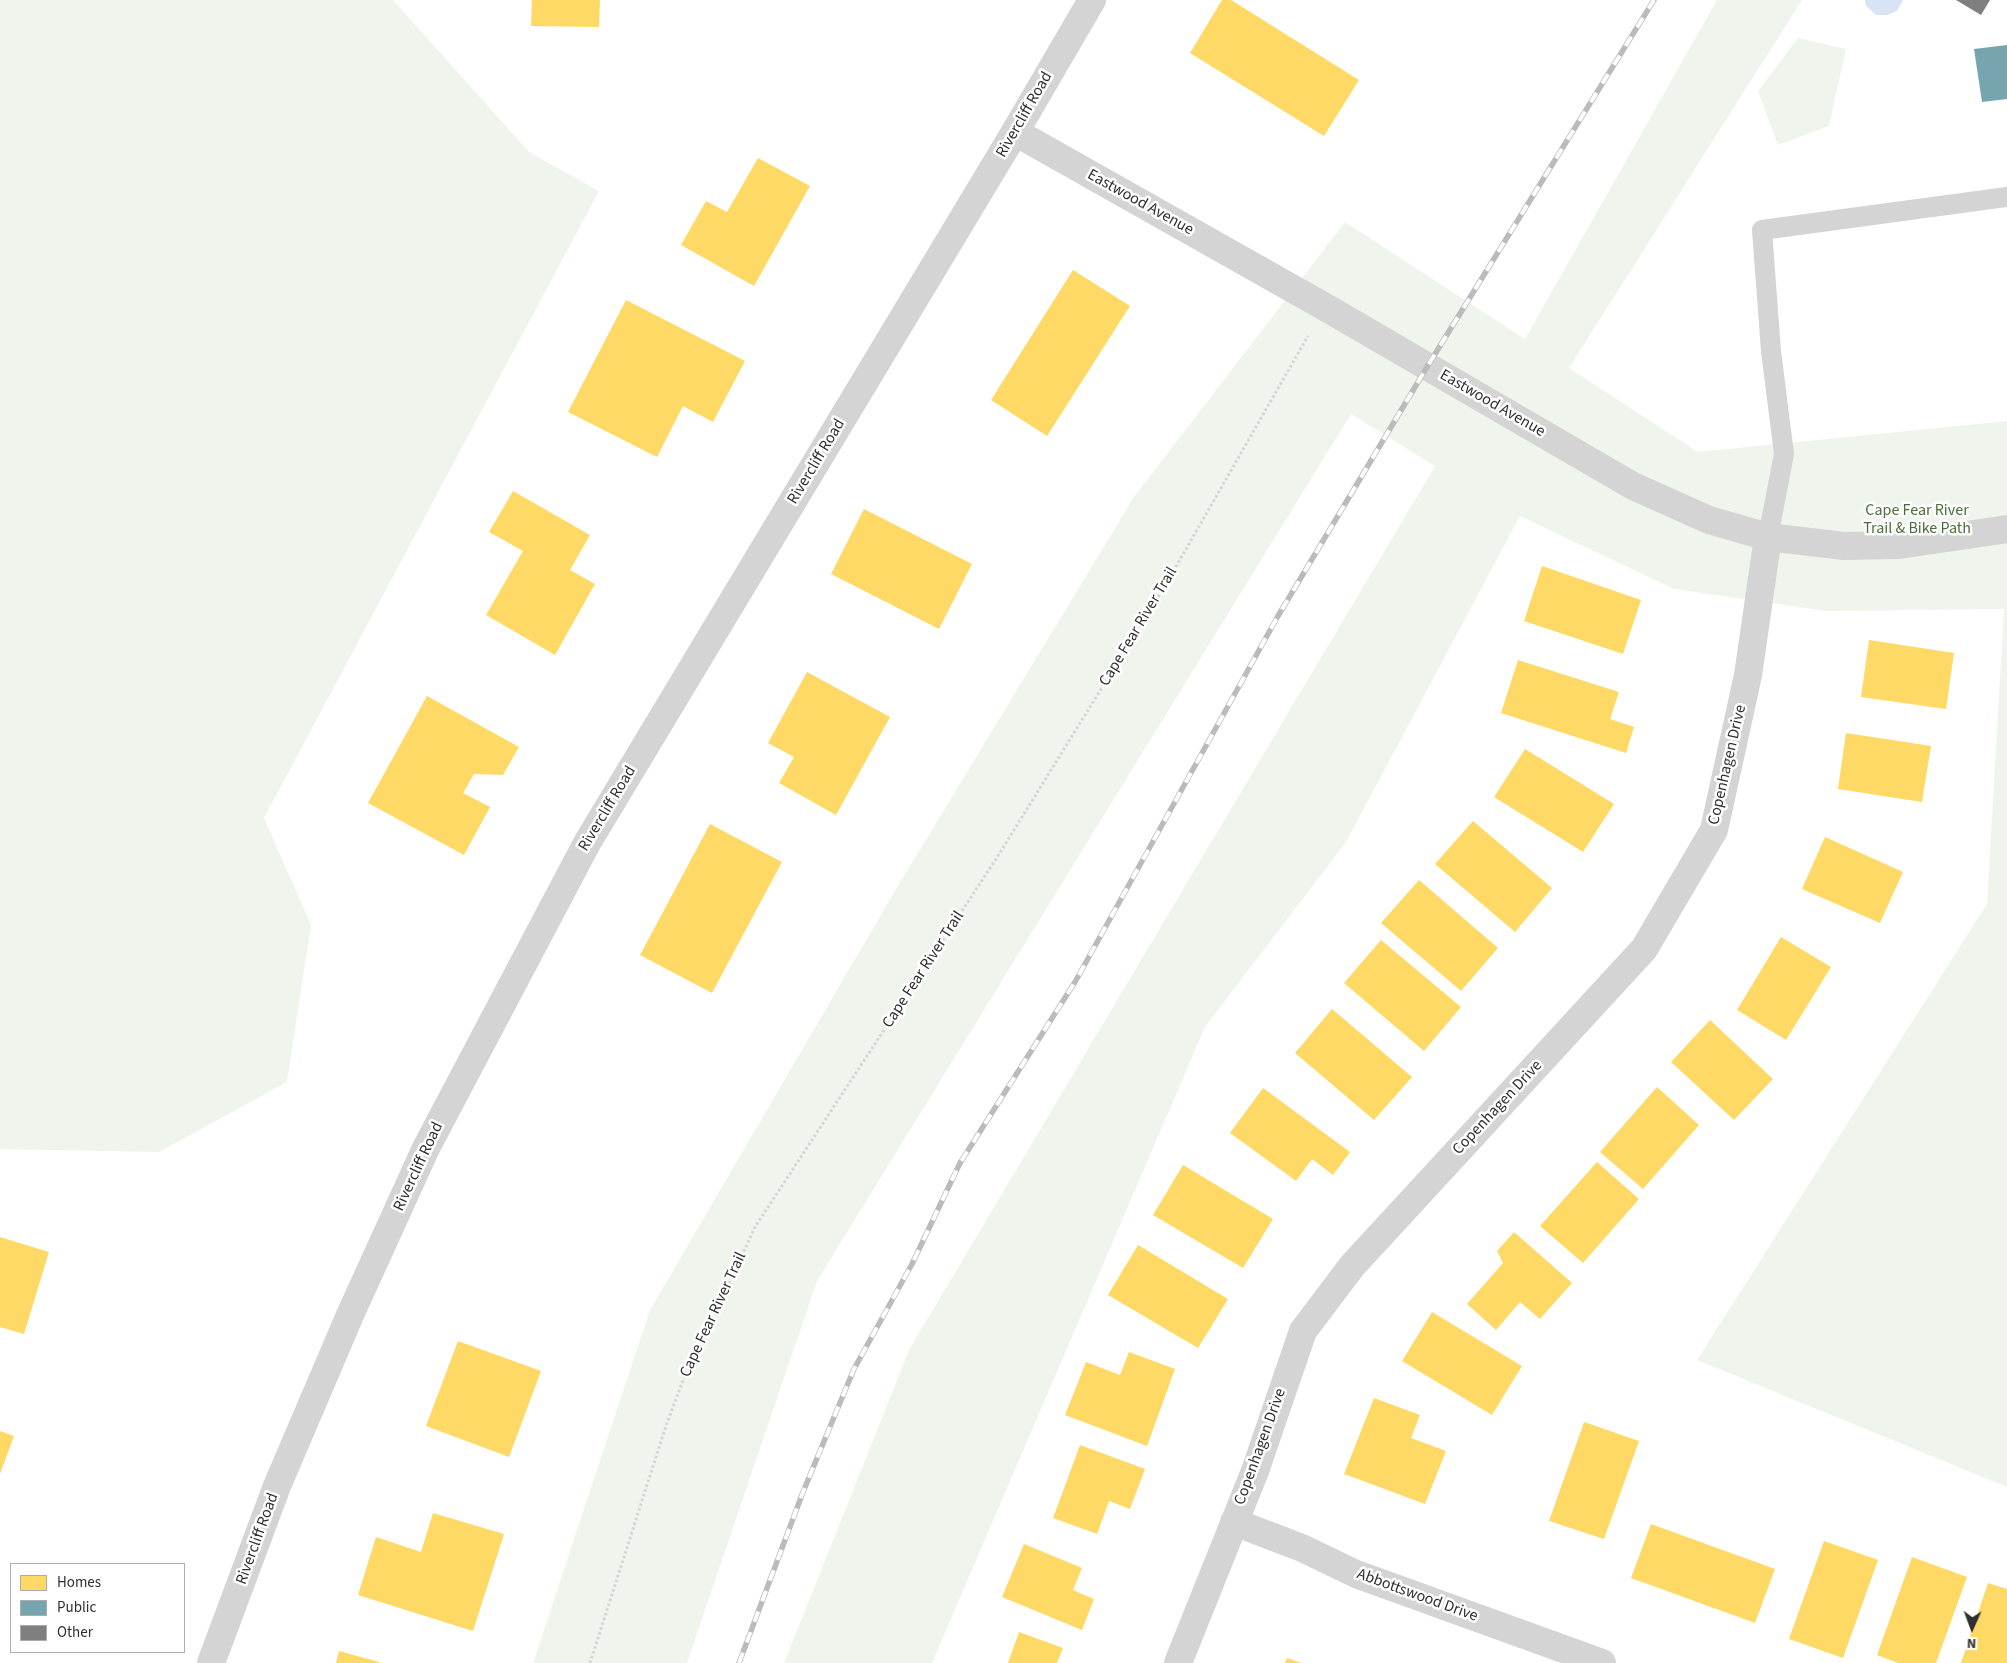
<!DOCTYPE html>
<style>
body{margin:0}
#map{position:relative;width:2007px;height:1663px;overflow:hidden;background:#fff;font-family:"Source Sans 3",sans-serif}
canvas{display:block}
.legend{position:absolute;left:10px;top:1563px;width:175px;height:90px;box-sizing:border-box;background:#fff;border:1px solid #acacac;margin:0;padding:6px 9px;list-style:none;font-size:15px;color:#2f2f2f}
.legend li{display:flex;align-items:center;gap:10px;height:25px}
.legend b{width:25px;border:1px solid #acacac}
.north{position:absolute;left:1947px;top:1603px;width:50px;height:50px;-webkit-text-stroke:4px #fff;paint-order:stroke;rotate:182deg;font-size:14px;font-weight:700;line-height:20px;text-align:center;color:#2f2f2f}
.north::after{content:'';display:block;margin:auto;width:18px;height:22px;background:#2f2f2f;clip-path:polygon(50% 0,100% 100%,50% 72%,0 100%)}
</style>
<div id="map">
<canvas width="2007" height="1663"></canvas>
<ul class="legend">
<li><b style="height:14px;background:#ffd966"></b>Homes</li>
<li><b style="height:14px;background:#76a5af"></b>Public</li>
<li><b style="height:14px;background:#7f7f7f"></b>Other</li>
</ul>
<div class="north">N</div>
</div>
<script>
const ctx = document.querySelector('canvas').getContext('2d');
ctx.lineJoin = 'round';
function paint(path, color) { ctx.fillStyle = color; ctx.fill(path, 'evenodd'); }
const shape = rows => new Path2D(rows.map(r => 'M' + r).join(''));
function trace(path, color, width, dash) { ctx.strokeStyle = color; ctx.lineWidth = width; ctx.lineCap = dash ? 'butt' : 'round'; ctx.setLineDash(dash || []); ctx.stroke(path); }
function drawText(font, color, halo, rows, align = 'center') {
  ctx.font = font + ' "Source Sans 3",sans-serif'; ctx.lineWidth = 5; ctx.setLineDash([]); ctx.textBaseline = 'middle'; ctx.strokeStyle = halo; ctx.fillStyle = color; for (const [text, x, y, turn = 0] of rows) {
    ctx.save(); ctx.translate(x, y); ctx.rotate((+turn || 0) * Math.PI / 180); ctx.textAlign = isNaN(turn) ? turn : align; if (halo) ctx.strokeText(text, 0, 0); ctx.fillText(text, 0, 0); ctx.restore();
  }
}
paint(shape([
 [0,0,393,0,529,152,599,191,264,818,311,925,287,1082,159,1152,0,1149],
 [1717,0,1802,0,1569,368,1698,452,2007,421,2007,1487,1697,1360,1987,904,2004,609,1827,611,1674,589,1520,516,1346,842,1205,1027,932,1663,784,1663,909,1350,1435,466,1351,414,817,1281,687,1663,533,1663,650,1310,896,889,1134,497,1345,222,1525,339],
 [1798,38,1846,49,1829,126,1778,145,1758,91]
]), '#eff5ec');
paint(shape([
 [1865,0,1903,0,1897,11,1887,15,1876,15,1866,6]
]), '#d8e4f3');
paint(shape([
 [532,0,600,0,599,27,531,26],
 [1222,0,1231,0,1359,80,1324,136,1190,53],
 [758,158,810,186,754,286,681,245,706,201,727,212],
 [1073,270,1130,306,1047,436,991,400],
 [626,300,745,361,713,422,683,406,657,457,568,412],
 [513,491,590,535,570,570,595,584,555,655,486,615,523,551,489,532],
 [864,509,972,564,939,629,831,574],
 [1542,566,1641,600,1623,654,1524,621],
 [1869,640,1954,653,1946,709,1861,697],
 [1518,660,1619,692,1610,719,1634,727,1626,753,1501,713],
 [807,672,890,717,836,815,779,783,794,757,768,743],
 [427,696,519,747,503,775,474,774,463,793,490,807,464,855,368,803],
 [1846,733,1931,746,1922,802,1838,789],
 [1525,749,1614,804,1583,852,1494,797],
 [1473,821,1552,888,1515,932,1435,864],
 [710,824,782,862,712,993,640,955],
 [1825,837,1903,872,1880,923,1802,889],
 [1419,880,1498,948,1461,991,1381,923],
 [1781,937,1831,967,1786,1040,1737,1010],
 [1381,940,1461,1007,1424,1051,1344,983],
 [1332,1009,1412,1077,1374,1120,1295,1053],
 [1710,1020,1773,1079,1734,1120,1671,1062],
 [1657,1087,1699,1125,1643,1189,1600,1152],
 [1263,1088,1350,1152,1333,1175,1312,1159,1296,1181,1230,1133],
 [1597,1162,1639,1199,1583,1263,1540,1226],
 [1183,1165,1273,1219,1243,1268,1153,1215],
 [1514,1232,1572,1283,1540,1319,1520,1302,1496,1330,1467,1304,1503,1263,1497,1251],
 [0,1237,49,1252,24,1334,0,1327],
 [1138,1245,1228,1299,1198,1348,1108,1295],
 [1432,1312,1522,1366,1492,1415,1402,1361],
 [458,1341,541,1371,509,1457,426,1426],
 [1129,1352,1175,1369,1147,1446,1065,1415,1086,1362,1120,1375],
 [1374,1398,1420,1415,1411,1438,1446,1451,1425,1504,1344,1474],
 [1584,1422,1639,1441,1604,1539,1549,1521],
 [0,1431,14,1436,0,1474],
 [1080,1445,1145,1469,1130,1509,1109,1501,1097,1534,1053,1518],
 [433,1513,504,1534,473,1631,358,1595,376,1537,421,1552],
 [1651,1524,1775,1569,1755,1623,1631,1578],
 [1824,1541,1878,1560,1843,1658,1789,1639],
 [1024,1544,1082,1568,1073,1590,1094,1599,1082,1630,1002,1597],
 [1912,1557,1967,1577,1936,1663,1898,1663,1877,1655],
 [1988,1583,2007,1589,2007,1663,1961,1663],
 [1019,1632,1063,1648,1057,1663,1008,1663],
 [339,1651,379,1662,379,1663,336,1663],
 [1287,1658,1301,1663,1285,1663]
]), '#ffd966');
paint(shape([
 [2007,45,2007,99,1982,102,1974,49]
]), '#76a5af');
paint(shape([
 [1956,0,1990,0,1981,15]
]), '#7f7f7f');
trace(shape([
 [590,1663,666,1426,688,1367,719,1305,755,1227,996,859,1166,584,1308,336]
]), '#d4d4d4', 3, [2.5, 2.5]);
trace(shape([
 [1768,537,1784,454,1771,351,1762,230,2007,197]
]), '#d4d4d4', 20);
trace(shape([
 [1234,1522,1302,1548,1356,1574,1602,1663],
 [211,1663,277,1486,350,1315,426,1148,587,843,1015,132,1092,0],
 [1178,1663,1255,1471,1303,1331,1352,1266,1644,949,1714,830,1748,675,1768,537]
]), '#d4d4d4', 28);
trace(shape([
 [1015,132,1325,307,1633,486,1709,520,1768,537,1844,546,1899,545,2007,529]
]), '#d4d4d4', 28);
const rail = shape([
 [739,1663,803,1492,854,1369,912,1264,960,1163,1075,982,1278,616,1427,367,1654,0]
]);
trace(rail, '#bbb', 5.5);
trace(rail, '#fff', 4, [11]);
drawText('16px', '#2f2f2f', '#fff', [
 ["Rivercliff Road",1025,115,-60],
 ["Eastwood Avenue",1140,203,29],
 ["Eastwood Avenue",1492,404,30],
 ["Rivercliff Road",817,462,-59],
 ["Cape Fear River Trail",1139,627,-59],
 ["Copenhagen Drive",1728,765,-77],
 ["Rivercliff Road",608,809,-59],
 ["Cape Fear River Trail",924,970,-57],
 ["Copenhagen Drive",1498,1108,-47],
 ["Rivercliff Road",419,1167,-65],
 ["Cape Fear River Trail",714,1315,-65],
 ["Copenhagen Drive",1261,1447,-70],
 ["Rivercliff Road",258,1539,-70],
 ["Abbottswood Drive",1417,1596,20]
]);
drawText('16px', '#4a6d39', '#fff', [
 ["Cape Fear River",1917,511],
 ["Trail & Bike Path",1917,529]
]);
</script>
